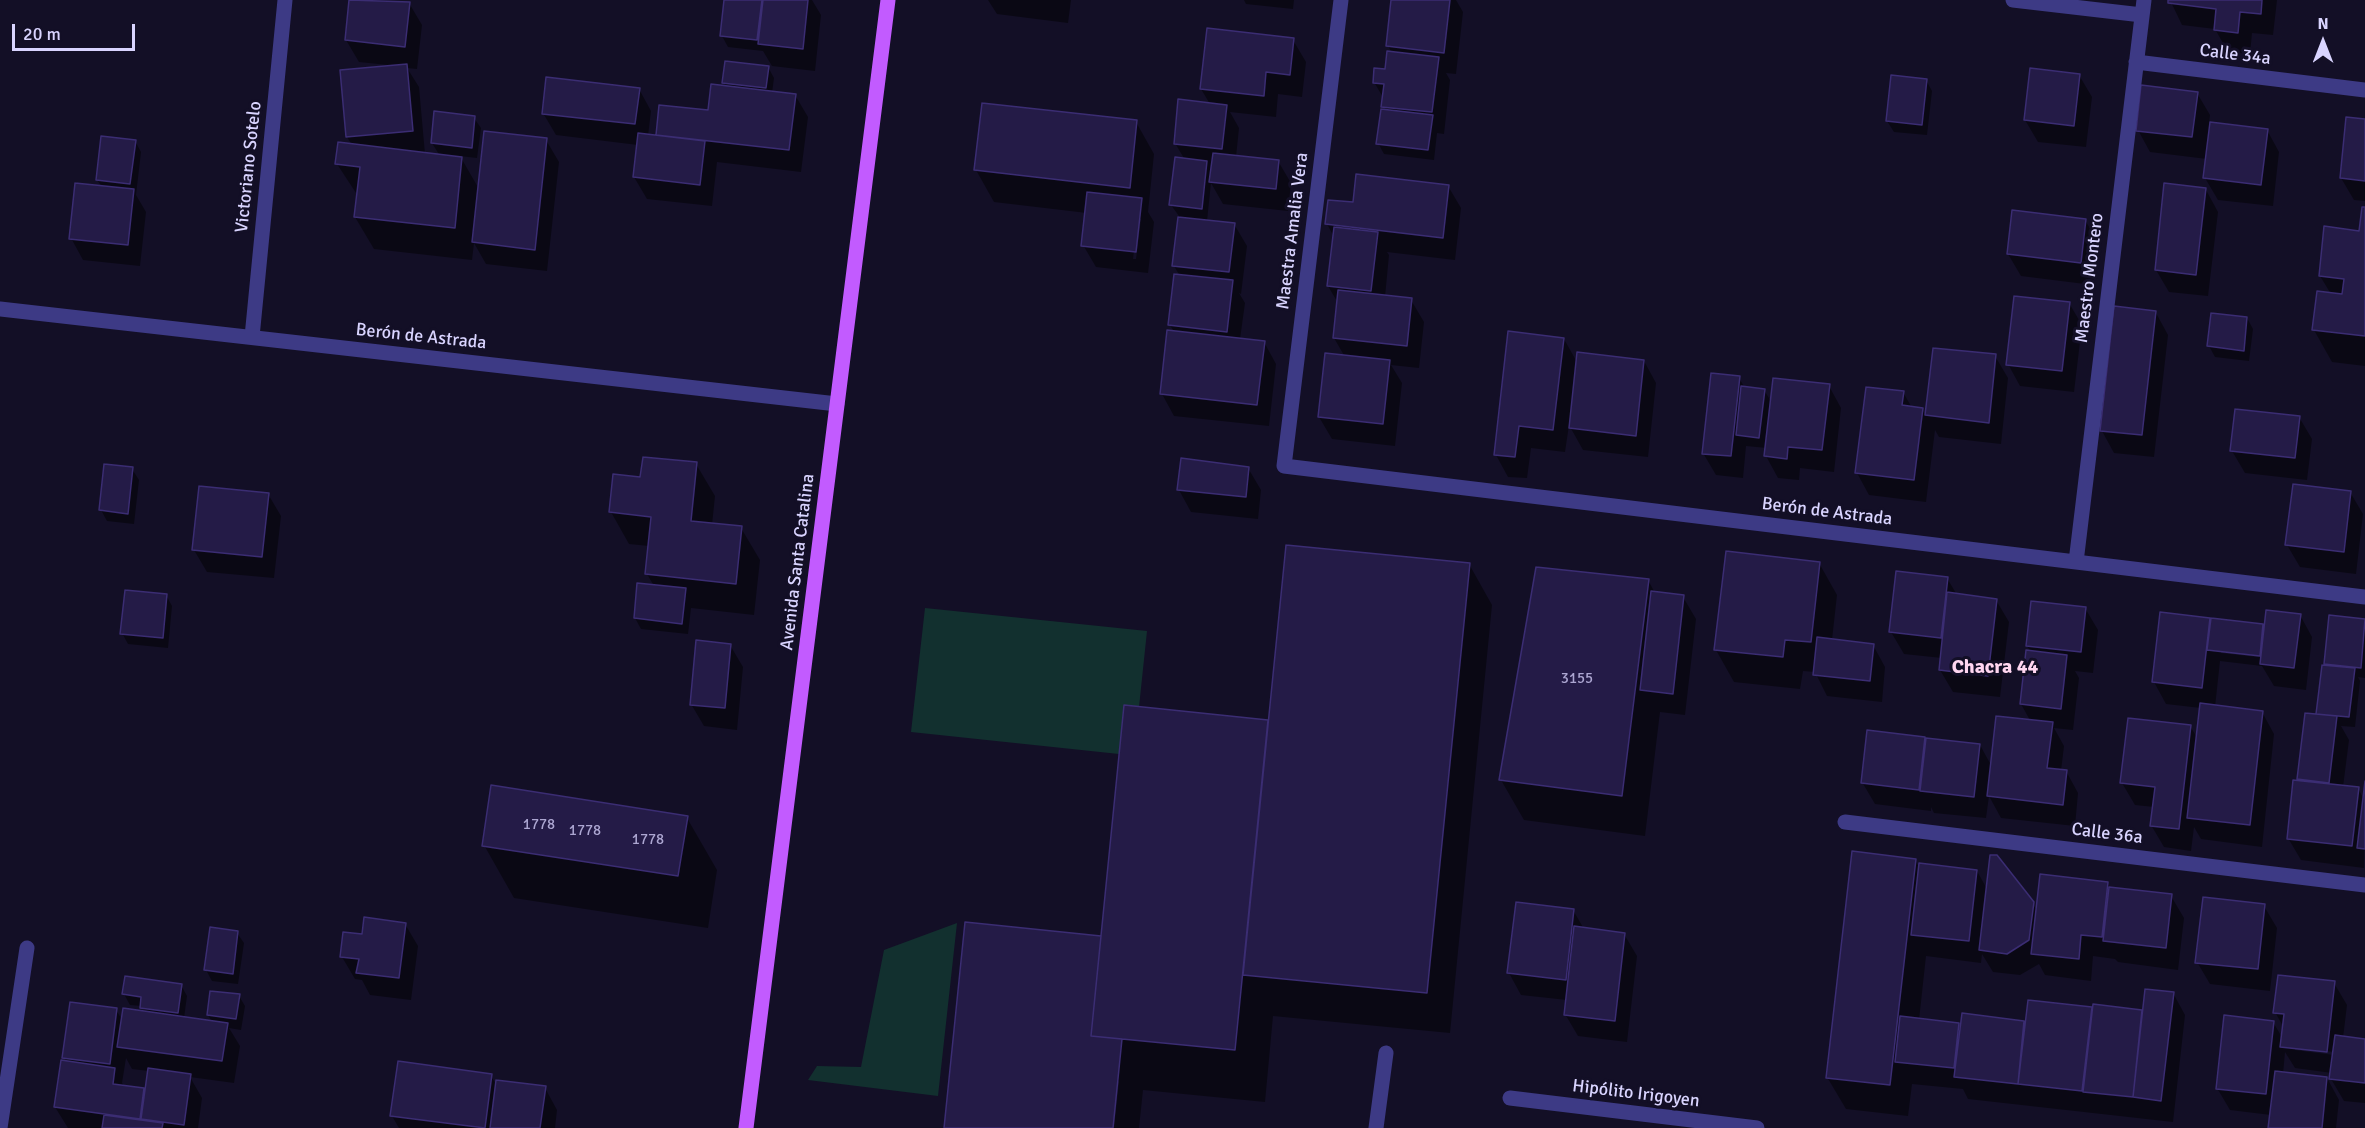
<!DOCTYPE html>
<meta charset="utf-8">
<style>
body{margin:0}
#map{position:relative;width:2365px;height:1128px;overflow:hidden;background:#130f26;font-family:Signika,sans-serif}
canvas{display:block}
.north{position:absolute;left:2293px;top:12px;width:60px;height:60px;-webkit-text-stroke:4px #130f26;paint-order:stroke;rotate:0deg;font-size:16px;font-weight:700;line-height:24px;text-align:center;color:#d9d4ff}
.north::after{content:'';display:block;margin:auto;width:21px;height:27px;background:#d9d4ff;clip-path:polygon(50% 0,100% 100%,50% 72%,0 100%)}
.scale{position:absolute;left:12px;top:24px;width:123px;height:27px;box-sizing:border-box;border:3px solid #d9d4ff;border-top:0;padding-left:8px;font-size:18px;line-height:21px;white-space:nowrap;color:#d9d4ff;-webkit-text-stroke:4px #130f26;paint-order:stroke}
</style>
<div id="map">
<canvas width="2365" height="1128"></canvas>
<div class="north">N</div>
<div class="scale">20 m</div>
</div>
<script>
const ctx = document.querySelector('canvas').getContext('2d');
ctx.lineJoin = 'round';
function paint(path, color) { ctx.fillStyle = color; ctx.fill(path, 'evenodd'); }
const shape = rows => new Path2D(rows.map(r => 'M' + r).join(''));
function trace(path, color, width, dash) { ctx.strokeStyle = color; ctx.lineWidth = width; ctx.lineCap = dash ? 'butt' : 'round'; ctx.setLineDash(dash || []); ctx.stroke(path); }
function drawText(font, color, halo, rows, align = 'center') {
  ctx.font = font + ' Signika,sans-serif'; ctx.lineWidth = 6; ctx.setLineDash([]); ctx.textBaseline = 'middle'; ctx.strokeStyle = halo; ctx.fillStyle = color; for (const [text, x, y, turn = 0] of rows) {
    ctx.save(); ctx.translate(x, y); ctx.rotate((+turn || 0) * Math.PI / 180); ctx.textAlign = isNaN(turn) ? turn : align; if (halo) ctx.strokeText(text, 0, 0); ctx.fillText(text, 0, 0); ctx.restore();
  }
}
paint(shape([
 [925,608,1147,631,1139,707,1119,754,911,732],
 [957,923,938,1096,808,1080,817,1066,861,1067,884,950]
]), '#12302f');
paint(shape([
 [351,0,409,3,422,25,417,69,407,68,419,87,425,154,440,156,432,143,474,118,481,128,477,158,460,156,479,189,546,140,559,162,547,271,486,264,474,243,472,260,374,249,355,217,358,196,337,164,352,145,347,137,341,71,388,65,359,62,346,40],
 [726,0,812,0,821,15,815,71,772,66,763,51,728,47,722,36],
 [988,0,1071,0,1068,23,997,14],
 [1244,0,1294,0,1293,9,1246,4],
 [1391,0,1456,0,1463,12,1456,74,1446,73,1450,80,1444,134,1437,133,1434,160,1384,154,1378,143,1385,111,1384,99,1374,82,1387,71,1392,53,1388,46],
 [2170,0,2277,0,2273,35,2252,33,2250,54,2228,52,2215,29,2182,25],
 [1293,40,1306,62,1302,97,1278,94,1276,117,1230,112,1239,128,1236,157,1278,161,1291,183,1288,211,1223,204,1211,183,1207,221,1234,224,1247,246,1241,294,1239,293,1245,303,1240,339,1264,342,1276,364,1269,426,1174,416,1162,394,1174,332,1170,325,1180,276,1174,266,1179,216,1171,205,1185,160,1175,143,1210,104,1201,89],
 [768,67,774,78,772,93,795,95,808,117,801,172,717,162,712,206,647,199,634,177,638,145,556,135,543,113,639,89,651,111,648,136,657,137,660,106,709,112,726,87,724,83],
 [2079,75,2092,97,2086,147,2038,142,2025,120],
 [1926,80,1932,91,1927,135,1894,132,1887,121],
 [2197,93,2210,115,2209,123,2267,130,2279,152,2273,206,2218,200,2205,178,2207,159,2150,152,2138,130],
 [2365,121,2365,201,2354,200,2341,178],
 [1136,122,1154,154,1148,212,1154,222,1148,273,1096,267,1083,245,1087,213,994,202,976,170],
 [1138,219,1141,219,1136,259,1133,259],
 [135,141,141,152,136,195,146,212,140,266,83,260,71,238,102,187,97,180],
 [1448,186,1461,208,1455,260,1387,252,1389,255,1385,297,1411,300,1424,322,1419,368,1391,365,1402,383,1395,446,1332,439,1319,417,1345,357,1334,338,1338,303,1328,286,1334,237,1327,224,1354,204],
 [2206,190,2218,212,2208,296,2169,292,2156,270],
 [2365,209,2365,366,2332,362,2314,330,2331,294,2320,276,2361,232],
 [2014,212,2085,220,2098,242,2093,285,2021,276,2008,254],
 [2069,303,2082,325,2074,392,2020,386,2008,364],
 [2156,313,2168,335,2154,457,2114,453,2102,431],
 [2247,318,2253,329,2249,361,2215,357,2209,346],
 [1564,339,1578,364,1644,361,1656,383,1648,457,1583,450,1569,425,1565,452,1531,448,1527,478,1508,477,1496,455],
 [1934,349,1995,356,2008,378,2001,444,1939,437,1935,430,1926,502,1869,495,1857,473,1903,392,1912,408,1922,409,1926,416],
 [1739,378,1745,388,1764,390,1772,403,1829,386,1841,408,1834,472,1800,468,1799,480,1778,478,1766,456,1767,448,1746,446,1743,478,1716,475,1703,453],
 [2299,417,2312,439,2307,480,2245,473,2232,451],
 [696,464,715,496,712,525,741,528,760,560,754,615,691,608,688,634,641,629,635,618,639,585,654,586,647,574,649,546,629,544,611,512,642,478],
 [1248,468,1261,490,1258,519,1191,512,1179,490],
 [132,469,139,480,134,524,107,521,101,510],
 [2350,492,2363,514,2356,574,2300,567,2287,545],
 [268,494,281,516,274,578,207,572,194,550],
 [1819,563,1837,595,1832,640,1873,645,1885,667,1882,702,1827,696,1815,672,1803,671,1800,689,1734,682,1716,650],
 [1469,564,1492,605,1450,1033,1273,1016,1265,1102,1143,1090,1139,1128,1114,1128,1119,1082,1116,1078,1111,1128,946,1128,1102,938,1267,721,1269,724],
 [1947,578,1957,595,1996,600,2009,622,2000,697,1953,692,1940,670,1942,658,1904,654,1891,632],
 [1648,580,1655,593,1683,597,1696,619,1685,715,1660,712,1645,836,1524,820,1501,780],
 [166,595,172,606,168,648,128,644,122,633],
 [2085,608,2098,630,2093,673,2075,671,2079,678,2073,730,2054,728,2064,746,2061,771,2066,771,2078,793,2075,826,2001,818,1989,796,1986,818,1934,813,1931,807,1931,811,1875,804,1862,782,1924,738,1927,743,1980,745,1992,767,2031,722,2021,704,2031,652,2027,646],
 [2300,615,2312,637,2306,690,2274,686,2262,666,2220,661,2215,707,2262,712,2274,734,2262,847,2201,839,2194,827,2191,851,2164,847,2151,825,2154,807,2135,805,2122,783,2190,726,2198,739,2201,708,2166,704,2154,682,2209,619,2212,623,2262,625,2265,630],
 [2221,650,2267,656,2267,658,2221,653],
 [2331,617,2365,621,2365,678,2358,677,2360,681,2355,727,2341,726,2349,740,2343,787,2358,788,2364,800,2365,794,2364,868,2301,860,2288,838,2301,782,2298,778,2320,716,2328,667,2326,663],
 [730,645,743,667,737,730,704,726,691,704],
 [687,818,717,870,708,928,514,898,484,845],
 [1915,860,1920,869,1977,871,1987,889,2032,903,2038,912,2107,883,2110,888,2171,896,2184,918,2178,970,2118,962,2115,959,2093,956,2091,981,2045,975,2039,964,2020,975,1993,972,1982,954,1981,963,1926,956,1919,1020,1958,1024,1961,1029,2024,1022,2026,1026,2029,1002,2144,1012,2173,993,2185,1015,2173,1122,1968,1099,1963,1089,1912,1084,1908,1116,1846,1109,1827,1077],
 [2264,906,2277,928,2270,991,2210,984,2197,962],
 [1573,910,1584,929,1624,934,1637,956,1627,1042,1578,1036,1565,1014,1567,1000,1521,995,1509,973],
 [405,924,418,946,411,1000,370,995,362,980,355,979,342,957,363,936],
 [237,933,244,943,238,984,212,981,206,970],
 [2334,983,2347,1005,2343,1038,2365,1040,2365,1103,2344,1101,2331,1079,2332,1073,2295,1068,2285,1052,2283,1074,2327,1078,2339,1100,2336,1128,2270,1128,2271,1115,2230,1110,2217,1088,2273,1022,2283,1039,2284,1028,2275,1012],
 [2295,1047,2334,1052,2334,1055,2295,1050],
 [181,985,187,996,184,1018,212,1022,208,1015,239,996,245,1006,241,1030,229,1028,240,1046,234,1083,190,1077,202,1098,198,1128,68,1128,55,1107,67,1063,64,1057,116,1010,123,1021,145,1013,142,1006,130,1005,124,994],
 [126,1058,132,1069,149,1071,147,1090,125,1087,122,1083],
 [140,1107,144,1108,142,1127,139,1127],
 [491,1076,497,1086,545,1088,557,1110,555,1128,399,1128,392,1116]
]), '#0007');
const building = shape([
 [349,0,410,2,405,47,345,40,349,0],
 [724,0,762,0,757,40,720,36,724,0],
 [763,0,808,0,803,49,758,44,763,0],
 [1391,0,1450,0,1444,53,1386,46,1391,0],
 [2168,0,2262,0,2261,14,2240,12,2238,33,2214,30,2216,9,2168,3,2168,0],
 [1207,28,1294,38,1290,75,1266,72,1264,96,1200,89,1207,28],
 [1387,51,1439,57,1432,112,1381,107,1384,84,1373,83,1374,68,1385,69,1387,51],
 [725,61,769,66,766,88,722,83,725,61],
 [407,64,413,131,346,137,340,70,407,64],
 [2030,68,2080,74,2074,126,2024,120,2030,68],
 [1891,75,1927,79,1922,125,1886,121,1891,75],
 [546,77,640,88,635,124,542,114,546,77],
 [711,84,796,94,789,150,656,135,659,105,708,110,711,84],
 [2141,85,2198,92,2192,137,2136,131,2141,85],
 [1178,99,1227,105,1222,149,1174,144,1178,99],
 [982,103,1137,120,1130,188,974,170,982,103],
 [1381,109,1433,115,1428,150,1376,144,1381,109],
 [434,111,475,116,472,148,431,143,434,111],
 [2346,117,2365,119,2365,181,2340,178,2346,117],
 [2210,122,2268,129,2261,185,2203,178,2210,122],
 [484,131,547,138,535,250,472,242,484,131],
 [638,133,705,141,700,185,633,177,638,133],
 [101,136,136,140,130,184,96,180,101,136],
 [338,142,462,157,455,228,354,217,360,167,335,164,338,142],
 [1213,153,1279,160,1276,189,1209,182,1213,153],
 [1175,157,1207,161,1202,209,1169,205,1175,157],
 [1356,174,1449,185,1443,238,1325,224,1328,200,1353,202,1356,174],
 [75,183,134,189,128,245,69,239,75,183],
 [2164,183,2206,188,2196,275,2155,270,2164,183],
 [1087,192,1142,198,1136,252,1081,246,1087,192],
 [2362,207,2365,207,2365,336,2312,330,2317,291,2342,294,2344,279,2319,276,2324,226,2359,231,2362,207],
 [2012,210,2086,219,2081,263,2007,254,2012,210],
 [1178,217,1235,223,1229,272,1172,266,1178,217],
 [1334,227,1378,232,1371,291,1327,286,1334,227],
 [1174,274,1233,280,1227,332,1168,325,1174,274],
 [1338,290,1412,298,1407,346,1333,338,1338,290],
 [2014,296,2070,302,2062,371,2006,365,2014,296],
 [2114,306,2156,311,2142,435,2100,431,2114,306],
 [2211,313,2247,317,2244,351,2207,346,2211,313],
 [1167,330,1265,341,1257,405,1160,394,1167,330],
 [1508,331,1564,338,1553,430,1519,426,1515,457,1494,455,1508,331],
 [1933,348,1996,354,1989,423,1925,415,1933,348],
 [1577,352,1644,360,1636,436,1569,428,1577,352],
 [1325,353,1390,360,1383,424,1318,417,1325,353],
 [1711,373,1740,376,1731,456,1702,454,1711,373],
 [1773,378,1830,384,1822,450,1788,447,1787,459,1764,456,1773,378],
 [1741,386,1765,389,1759,438,1736,435,1741,386],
 [1866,387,1904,391,1902,405,1923,408,1914,480,1855,473,1866,387],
 [2235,409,2300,416,2295,458,2230,451,2235,409],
 [643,457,697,462,691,521,742,526,736,584,645,574,651,517,609,512,613,474,640,477,643,457],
 [1181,458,1249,467,1246,497,1177,490,1181,458],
 [104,464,133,467,128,514,99,510,104,464],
 [2293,484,2351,491,2344,552,2285,545,2293,484],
 [199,486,269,493,262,557,192,550,199,486],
 [1286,545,1470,563,1427,993,1243,975,1286,545],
 [1726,551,1820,562,1811,642,1785,640,1783,657,1714,650,1726,551],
 [1536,567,1649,579,1622,796,1499,780,1536,567],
 [1896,571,1948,577,1941,638,1889,632,1896,571],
 [637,583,686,588,682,624,634,618,637,583],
 [125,590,167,594,163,638,120,634,125,590],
 [1651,591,1684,595,1673,694,1640,690,1651,591],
 [1947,592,1997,599,1988,676,1939,670,1947,592],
 [2031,601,2086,607,2081,652,2026,646,2031,601],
 [2266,610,2301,614,2294,668,2260,664,2266,610],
 [2160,612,2210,618,2202,688,2152,682,2160,612],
 [2329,615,2365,619,2361,668,2324,664,2329,615],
 [2211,618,2263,624,2260,656,2207,650,2211,618],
 [1817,637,1874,644,1870,681,1813,675,1817,637],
 [696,640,731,644,725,708,690,705,696,640],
 [2026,650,2067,655,2061,709,2020,704,2026,650],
 [2322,665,2355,668,2349,717,2316,714,2322,665],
 [2200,703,2263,711,2250,825,2187,818,2200,703],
 [1124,705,1268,720,1235,1050,1091,1036,1124,705],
 [2305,713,2337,716,2329,783,2297,779,2305,713],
 [1996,716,2053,722,2047,768,2067,770,2063,805,1987,796,1996,716],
 [2128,718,2191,725,2179,829,2150,826,2155,787,2120,783,2128,718],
 [1867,730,1925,737,1919,790,1861,783,1867,730],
 [1926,738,1980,744,1974,797,1920,791,1926,738],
 [2293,780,2359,787,2352,846,2287,839,2293,780],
 [2365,781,2365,849,2357,848,2365,781],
 [491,785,688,816,678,876,482,846,491,785],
 [1852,851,1916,859,1890,1085,1826,1078,1852,851],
 [1990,855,1997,855,2034,902,2029,940,2007,954,1979,950,1990,855],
 [1919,863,1977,870,1969,941,1911,935,1919,863],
 [2040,874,2108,882,2102,937,2081,935,2079,959,2031,954,2040,874],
 [2109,887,2172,894,2166,948,2103,941,2109,887],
 [2203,897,2265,904,2258,969,2195,963,2203,897],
 [1516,902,1574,909,1566,980,1507,973,1516,902],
 [364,917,406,923,399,978,356,973,359,959,340,957,343,932,362,934,364,917],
 [965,922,1101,936,1091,1036,1122,1039,1113,1128,944,1128,965,922],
 [1574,926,1625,933,1615,1021,1564,1015,1574,926],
 [210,927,238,931,233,974,204,970,210,927],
 [2278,975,2335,981,2327,1052,2280,1047,2284,1014,2273,1013,2278,975],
 [125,976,182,984,178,1013,140,1008,141,997,122,994,125,976],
 [2145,989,2174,992,2161,1101,2133,1097,2145,989],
 [210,991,240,994,236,1019,207,1015,210,991],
 [2028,1000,2092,1007,2082,1091,2018,1084,2028,1000],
 [70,1002,117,1008,110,1064,62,1058,70,1002],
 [2093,1004,2142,1010,2133,1097,2083,1092,2093,1004],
 [123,1008,228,1023,222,1061,117,1047,123,1008],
 [1962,1013,2024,1021,2018,1084,1954,1077,1962,1013],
 [2224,1015,2274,1021,2266,1094,2216,1089,2224,1015],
 [1900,1016,1959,1023,1954,1068,1895,1062,1900,1016],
 [2335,1035,2365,1039,2365,1083,2329,1079,2335,1035],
 [61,1060,115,1068,113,1084,144,1088,140,1119,54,1107,61,1060],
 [398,1061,492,1074,485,1128,390,1116,398,1061],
 [148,1068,191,1074,184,1125,141,1119,148,1068],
 [2275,1071,2327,1077,2322,1128,2268,1128,2275,1071],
 [496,1080,546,1086,540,1128,490,1128,496,1080],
 [104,1115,163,1123,162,1128,102,1128,104,1115]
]);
paint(building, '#241b47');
trace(building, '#3b2d73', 1.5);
trace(shape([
 [1341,0,1284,466,2365,597],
 [2013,0,2142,15],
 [2136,62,2365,90],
 [0,309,837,404],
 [252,337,285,0],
 [2076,562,2144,0],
 [1845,822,2365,885],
 [1510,1098,1757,1128],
 [0,1128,27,948],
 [1376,1128,1386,1053]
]), '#3d3a85', 15);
trace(shape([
 [746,1128,888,0]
]), '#c25bff', 15);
drawText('15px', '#aca6d1', null, [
 ["3155",1577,679],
 ["1778",539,825],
 ["1778",585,831],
 ["1778",648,840]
]);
drawText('18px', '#d9d4ff', '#130f26', [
 ["Calle 34a",2235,55,7],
 ["Victoriano Sotelo",249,167,-84],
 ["Maestra Amalia Vera",1293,231,-83],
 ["Maestro Montero",2090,278,-83],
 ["Berón de Astrada",421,337,6],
 ["Berón de Astrada",1827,512,7],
 ["Avenida Santa Catalina",798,562,-83],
 ["Calle 36a",2107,834,7],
 ["Hipólito Irigoyen",1636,1094,7]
]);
drawText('bold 20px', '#ffd6f0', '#130f26', [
 ["Chacra 44",1995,668]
]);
</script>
